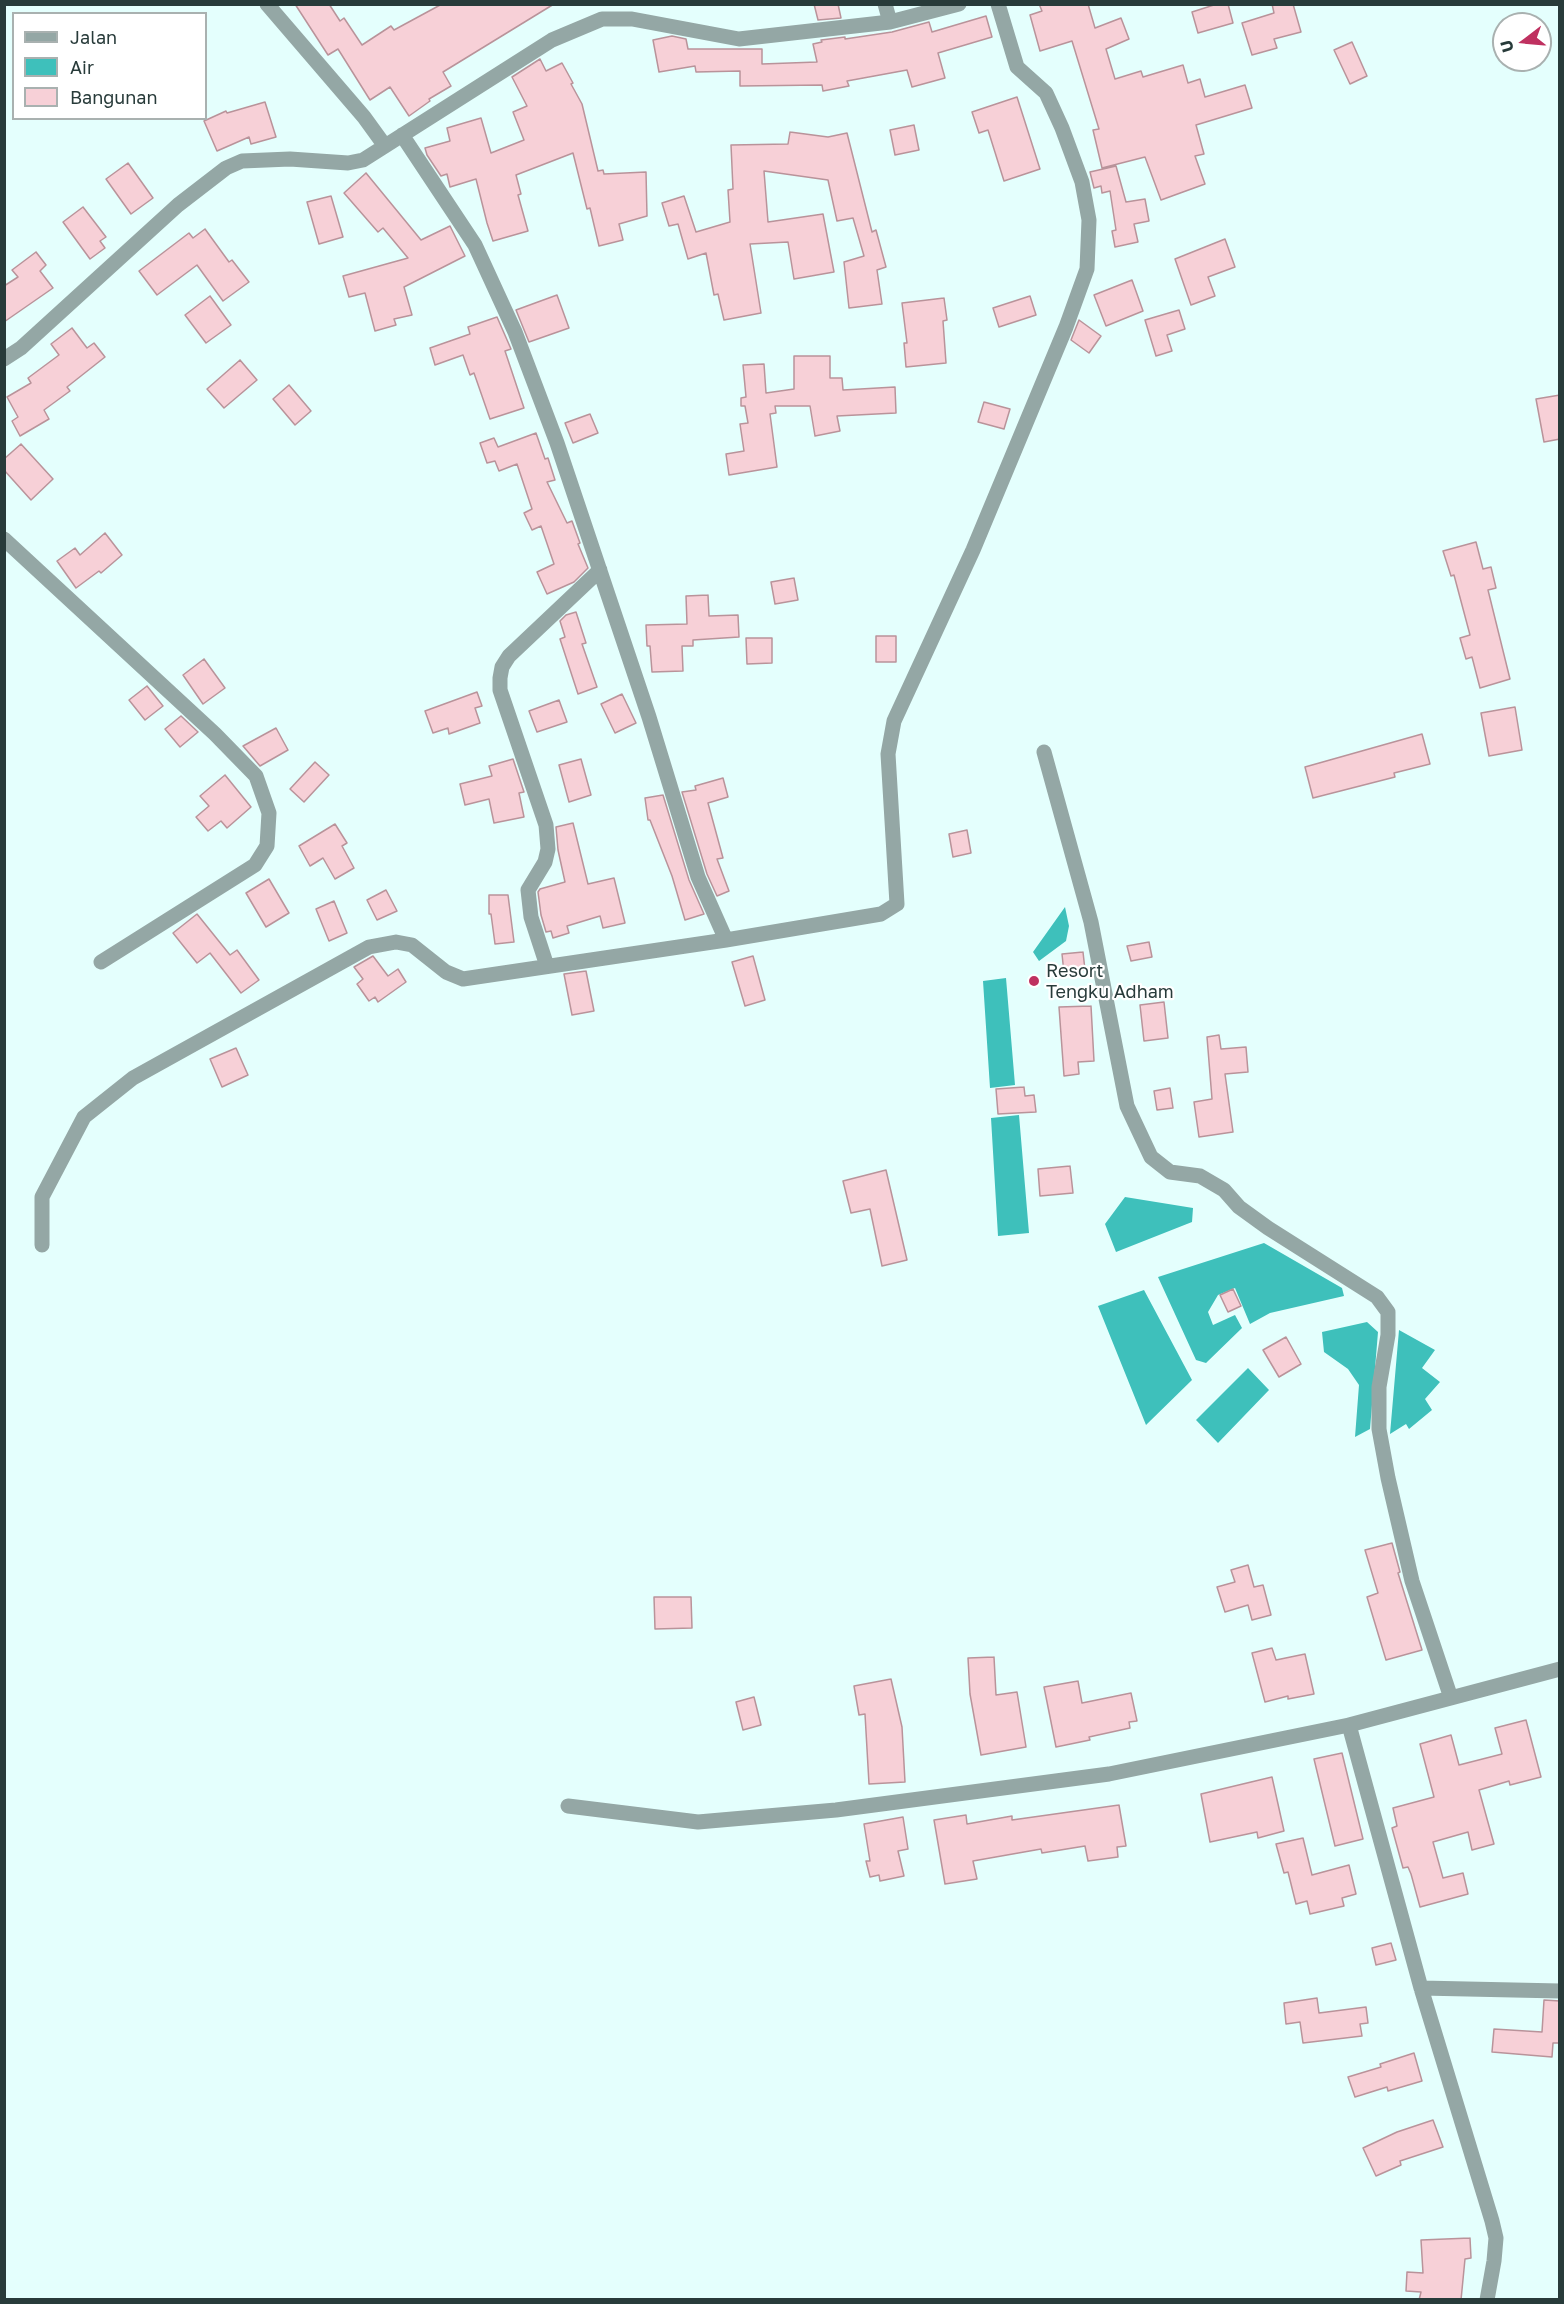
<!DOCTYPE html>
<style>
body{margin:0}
#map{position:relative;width:1564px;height:2304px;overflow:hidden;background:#e4fffd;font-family:"Golos Text",sans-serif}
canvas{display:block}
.frame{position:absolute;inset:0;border:6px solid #283b3a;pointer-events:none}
.legend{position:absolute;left:12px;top:12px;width:195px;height:108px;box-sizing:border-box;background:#fff;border:2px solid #a9b1b0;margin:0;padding:8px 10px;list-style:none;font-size:18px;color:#283b3a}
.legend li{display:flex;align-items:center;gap:12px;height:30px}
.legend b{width:30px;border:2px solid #a9b1b0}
.north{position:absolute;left:1492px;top:12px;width:60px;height:60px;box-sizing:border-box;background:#fff;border:2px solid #a9b1b0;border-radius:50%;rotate:254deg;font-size:16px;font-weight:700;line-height:24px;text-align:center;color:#283b3a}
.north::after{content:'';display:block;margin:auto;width:21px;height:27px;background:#bf3160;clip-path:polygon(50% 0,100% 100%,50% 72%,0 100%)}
</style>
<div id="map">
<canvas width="1564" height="2304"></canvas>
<div class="frame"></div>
<ul class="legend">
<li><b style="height:8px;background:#94a7a5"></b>Jalan</li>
<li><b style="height:16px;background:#3ec0bb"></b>Air</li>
<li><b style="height:16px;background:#f7d0d7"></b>Bangunan</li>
</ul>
<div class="north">U</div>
</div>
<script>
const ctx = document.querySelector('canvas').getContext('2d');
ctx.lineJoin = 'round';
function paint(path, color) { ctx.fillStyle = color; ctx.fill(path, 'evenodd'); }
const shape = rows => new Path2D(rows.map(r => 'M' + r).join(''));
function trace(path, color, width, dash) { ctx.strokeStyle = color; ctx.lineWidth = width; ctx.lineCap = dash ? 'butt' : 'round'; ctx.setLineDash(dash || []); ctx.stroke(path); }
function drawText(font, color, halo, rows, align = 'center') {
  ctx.font = font + ' "Golos Text",sans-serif'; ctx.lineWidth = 4.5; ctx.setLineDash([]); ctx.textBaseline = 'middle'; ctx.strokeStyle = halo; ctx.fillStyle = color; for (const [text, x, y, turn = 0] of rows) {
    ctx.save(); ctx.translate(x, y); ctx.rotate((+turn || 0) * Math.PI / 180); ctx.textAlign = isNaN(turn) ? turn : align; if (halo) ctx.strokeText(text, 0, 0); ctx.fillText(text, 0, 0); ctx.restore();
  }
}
paint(shape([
 [1065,907,1069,926,1066,941,1039,961,1033,952],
 [1006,978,1015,1085,990,1088,983,981],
 [1019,1115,1029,1233,998,1236,991,1118],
 [1125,1197,1193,1208,1192,1222,1116,1252,1105,1224],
 [1264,1243,1342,1288,1344,1296,1270,1313,1250,1324,1235,1288,1218,1295,1208,1312,1213,1325,1235,1315,1242,1328,1206,1363,1196,1360,1158,1277],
 [1144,1290,1192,1380,1146,1425,1098,1306],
 [1367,1322,1378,1332,1370,1429,1355,1437,1359,1385,1348,1369,1324,1352,1322,1332],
 [1399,1330,1435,1350,1422,1368,1440,1382,1425,1399,1432,1410,1409,1429,1406,1424,1390,1434],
 [1248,1368,1269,1390,1218,1443,1196,1420]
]), '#3ec0bb');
const building = shape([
 [295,4,329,4,340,21,344,18,362,45,391,26,394,30,442,4,554,4,443,72,451,86,429,99,430,101,409,116,390,87,370,100,338,49,328,55,295,4],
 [814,4,838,4,841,18,818,20,814,4],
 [1039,4,1088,4,1095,28,1121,18,1129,39,1106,49,1115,79,1141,71,1143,77,1183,65,1188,83,1200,79,1205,97,1245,85,1252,108,1196,125,1204,154,1195,156,1205,184,1161,200,1145,157,1102,168,1093,130,1099,129,1072,41,1040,51,1030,15,1042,11,1039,4],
 [1217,4,1228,4,1233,23,1198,33,1192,12,1217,4],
 [1272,4,1293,4,1301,32,1274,39,1277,48,1252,55,1242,23,1274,13,1272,4],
 [986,16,992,37,938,53,945,78,912,87,907,70,847,81,849,86,823,91,822,85,740,86,740,71,696,72,695,66,659,72,653,40,672,36,686,39,688,49,762,49,762,64,817,62,813,44,822,42,821,40,845,37,845,39,892,32,929,22,932,32,986,16],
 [1352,42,1367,76,1350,84,1334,50,1352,42],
 [540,59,546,71,562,63,573,83,571,84,582,104,598,171,603,170,604,174,646,172,647,216,619,224,623,240,599,246,590,208,587,209,573,153,516,175,521,194,518,195,528,231,493,241,487,223,476,179,450,187,447,174,441,176,427,155,425,148,450,141,447,128,481,118,491,153,524,140,513,112,527,106,512,77,540,59],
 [1017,97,1040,169,1004,181,988,130,979,133,972,112,1017,97],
 [265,102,276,137,251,144,249,137,217,151,204,121,226,111,227,113,265,102],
 [914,125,919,150,895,155,890,130,914,125],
 [790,132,828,137,847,133,872,232,876,230,886,267,877,270,882,304,849,308,844,262,864,256,853,218,837,221,828,180,764,171,768,222,823,214,834,272,794,279,788,242,750,244,761,313,724,320,718,294,714,295,706,253,688,259,678,224,669,226,662,203,684,196,696,232,730,222,728,190,733,189,731,145,788,144,790,132],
 [128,163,153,198,131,214,106,179,128,163],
 [1116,166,1126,202,1145,199,1149,221,1134,224,1138,242,1115,247,1112,231,1116,230,1110,191,1102,193,1101,186,1094,188,1090,172,1116,166],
 [366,173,421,240,450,226,465,256,404,287,412,315,394,319,396,325,375,331,365,293,349,297,343,276,408,258,383,228,378,232,344,193,366,173],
 [331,196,343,237,319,244,307,202,331,196],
 [83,207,106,237,100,241,105,248,90,259,63,222,83,207],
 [205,229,229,262,232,260,249,282,223,301,197,265,157,295,139,271,189,233,193,238,205,229],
 [1225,239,1235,267,1208,277,1215,296,1191,305,1175,259,1225,239],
 [36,252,46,265,40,271,53,288,4,322,4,286,18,277,12,270,36,252],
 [1132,280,1143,311,1106,326,1094,295,1132,280],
 [557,295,569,328,529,342,516,310,557,295],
 [210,296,231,325,206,343,185,315,210,296],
 [1030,296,1036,315,999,327,993,308,1030,296],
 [944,298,947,320,943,321,946,363,906,367,904,343,907,343,902,303,944,298],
 [1179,310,1185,329,1167,335,1172,351,1156,356,1145,320,1179,310],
 [497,317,511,349,505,351,524,408,490,419,474,373,470,375,463,355,435,365,430,348,470,334,468,327,497,317],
 [1079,320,1101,336,1089,353,1071,340,1079,320],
 [72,328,87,348,94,343,105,357,67,387,70,391,44,410,49,419,20,436,12,421,18,417,7,397,31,383,28,378,59,355,51,344,72,328],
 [794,356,830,356,830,378,842,378,843,390,895,387,896,413,837,416,840,431,815,436,810,406,775,406,776,413,770,414,777,467,729,475,726,454,744,451,740,424,748,423,745,406,741,406,741,398,746,397,743,365,764,364,766,393,794,389,794,356],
 [240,360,257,380,224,408,207,389,240,360],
 [289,385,311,411,295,425,273,399,289,385],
 [1560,395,1560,439,1544,442,1536,399,1560,395],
 [984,402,1010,409,1004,429,978,422,984,402],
 [590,414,598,433,573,443,565,423,590,414],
 [536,433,545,459,548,458,555,480,547,482,567,523,572,521,580,543,578,544,588,568,574,582,547,594,537,572,554,564,541,526,532,530,524,513,532,509,517,464,499,471,495,461,487,463,480,443,494,438,498,447,536,433],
 [21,444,53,479,31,500,4,470,4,459,21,444],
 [105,533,122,555,101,573,99,571,76,588,57,561,75,548,80,555,105,533],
 [1476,542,1483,569,1491,567,1496,588,1488,590,1510,679,1480,688,1472,657,1466,659,1460,638,1470,635,1454,575,1451,576,1443,551,1476,542],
 [794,578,798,600,775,604,771,582,794,578],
 [708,595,709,616,738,615,739,637,693,640,693,646,682,646,683,671,652,672,650,646,647,646,646,625,687,624,686,596,708,595],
 [576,612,586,643,582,644,597,687,578,694,560,639,565,637,560,621,566,615,576,612],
 [876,636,896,636,896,662,876,662,876,636],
 [746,638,772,638,772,663,747,664,746,638],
 [204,659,225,688,203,704,183,675,204,659],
 [147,686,163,706,145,720,129,700,147,686],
 [477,692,482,706,475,708,480,723,449,734,448,728,433,733,425,711,477,692],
 [622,694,636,723,615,733,601,704,622,694],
 [559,700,567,722,537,732,529,711,559,700],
 [1515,707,1522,750,1489,756,1481,713,1515,707],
 [181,716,198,732,180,747,165,729,181,716],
 [276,728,288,750,260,766,243,746,276,728],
 [1422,734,1430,764,1394,773,1395,777,1313,798,1305,767,1422,734],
 [513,759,524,792,519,793,524,817,494,823,489,799,465,805,460,784,492,776,489,766,513,759],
 [581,759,591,795,569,802,559,765,581,759],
 [315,762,329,775,304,802,290,789,315,762],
 [225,775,251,807,227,828,221,821,208,831,196,817,209,806,200,796,225,775],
 [723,778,728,797,708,803,723,858,717,859,729,891,717,896,707,874,682,792,696,790,695,786,723,778],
 [663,795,689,880,704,914,685,920,672,876,650,820,648,820,645,798,663,795],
 [573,823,588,884,614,878,625,923,603,928,600,916,567,926,569,933,553,938,551,931,546,932,541,915,538,892,540,889,565,882,558,850,556,827,573,823],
 [335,824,347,843,342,846,354,868,335,879,323,858,310,866,299,846,335,824],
 [967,830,971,853,953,857,949,834,967,830],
 [269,879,289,913,266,927,246,893,269,879],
 [386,890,397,911,377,920,367,900,386,890],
 [489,895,508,895,514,942,495,944,491,914,489,914,489,895],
 [334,901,347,933,329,941,316,909,334,901],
 [197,914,230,955,237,950,259,980,241,993,210,953,197,963,173,933,197,914],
 [1149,942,1152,957,1131,961,1127,946,1149,942],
 [1083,952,1085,970,1064,973,1062,954,1083,952],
 [373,956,388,976,398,969,406,982,378,1002,375,997,369,1001,357,984,363,979,354,967,373,956],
 [753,956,765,1000,745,1006,732,962,753,956],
 [586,971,594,1011,572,1015,564,974,586,971],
 [1164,1002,1168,1038,1144,1041,1140,1005,1164,1002],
 [1091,1006,1094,1061,1078,1062,1079,1074,1064,1076,1059,1007,1091,1006],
 [1219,1035,1221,1049,1246,1047,1248,1072,1225,1074,1233,1132,1199,1137,1194,1102,1212,1099,1207,1037,1219,1035],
 [236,1048,248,1075,222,1087,210,1059,236,1048],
 [1024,1087,1025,1096,1034,1095,1036,1112,998,1114,996,1089,1024,1087],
 [1170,1088,1173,1108,1157,1110,1154,1091,1170,1088],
 [1070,1166,1073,1193,1040,1196,1038,1169,1070,1166],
 [886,1170,907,1260,882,1266,870,1209,851,1213,843,1181,886,1170],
 [1233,1289,1241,1306,1228,1312,1220,1295,1233,1289],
 [1286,1337,1301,1364,1279,1377,1263,1350,1286,1337],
 [1392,1543,1400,1572,1398,1573,1422,1650,1386,1660,1367,1597,1378,1593,1365,1550,1392,1543],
 [1248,1565,1254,1587,1263,1585,1271,1615,1252,1620,1248,1605,1225,1612,1217,1587,1235,1582,1231,1570,1248,1565],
 [654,1597,691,1597,692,1628,655,1629,654,1597],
 [1272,1648,1276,1660,1305,1654,1314,1694,1288,1699,1288,1696,1265,1702,1252,1653,1272,1648],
 [994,1657,996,1695,1017,1692,1026,1747,981,1755,970,1694,968,1658,994,1657],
 [891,1679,902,1727,905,1782,869,1784,865,1714,859,1715,854,1686,891,1679],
 [1078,1681,1082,1703,1131,1693,1137,1721,1129,1722,1130,1728,1089,1737,1090,1740,1056,1747,1044,1687,1078,1681],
 [754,1697,761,1725,743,1730,736,1702,754,1697],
 [1526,1720,1541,1777,1510,1785,1509,1781,1479,1790,1494,1844,1472,1850,1468,1832,1433,1842,1443,1878,1463,1873,1468,1894,1420,1907,1411,1874,1408,1867,1403,1868,1392,1828,1397,1826,1393,1808,1434,1797,1420,1744,1451,1735,1459,1765,1502,1754,1495,1728,1526,1720],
 [1342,1753,1363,1839,1335,1846,1314,1759,1342,1753],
 [1272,1777,1284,1831,1258,1838,1257,1832,1210,1842,1201,1794,1272,1777],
 [1119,1805,1126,1846,1117,1847,1118,1857,1088,1861,1085,1846,1042,1853,1041,1849,973,1861,977,1879,945,1884,934,1820,966,1815,967,1824,1012,1816,1012,1820,1119,1805],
 [903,1817,908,1849,898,1851,904,1876,880,1881,879,1875,870,1877,866,1861,870,1861,864,1824,903,1817],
 [1303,1838,1312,1875,1349,1865,1356,1894,1342,1898,1344,1906,1310,1914,1307,1901,1296,1904,1288,1872,1284,1873,1276,1844,1303,1838],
 [1391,1943,1396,1960,1376,1965,1372,1948,1391,1943],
 [1317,1998,1319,2013,1366,2007,1368,2023,1360,2024,1362,2036,1303,2043,1300,2022,1286,2024,1284,2003,1317,1998],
 [1544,2000,1560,2001,1560,2043,1553,2043,1552,2057,1492,2052,1494,2029,1542,2032,1544,2000],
 [1414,2053,1422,2081,1388,2091,1387,2087,1355,2097,1348,2077,1381,2067,1380,2064,1414,2053],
 [1433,2120,1443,2147,1400,2161,1401,2165,1376,2176,1363,2148,1397,2132,1433,2120],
 [1470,2238,1471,2258,1465,2259,1461,2300,1419,2300,1421,2292,1406,2291,1407,2272,1423,2273,1421,2240,1470,2238]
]);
paint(building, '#f7d0d7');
trace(building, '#b9939a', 1.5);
trace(shape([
 [267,4,364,117,385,146],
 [885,4,890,22],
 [402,135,475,245,515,332,557,443,649,717,698,877,726,940],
 [4,359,21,348,178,205,226,168,242,161,290,159,348,163,363,160,552,40,602,19,632,19,739,39,890,22,959,4],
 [4,539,215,734,256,776,269,813,267,846,255,865,101,962],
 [1044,752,1091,922,1127,1106,1151,1157,1170,1172,1200,1176,1224,1190,1239,1207,1268,1228,1377,1297,1388,1312,1388,1335,1379,1387,1379,1429,1388,1478,1412,1581,1451,1698],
 [547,966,531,917,528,890,545,862,548,849,546,825,500,690,500,678,502,667,509,656,600,570],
 [42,1245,42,1197,84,1117,133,1078,369,947,396,942,412,945,446,972,463,979,726,940,881,914,897,904,888,754,894,721,973,550,1066,327,1087,269,1089,220,1082,182,1062,128,1046,93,1017,67,998,4],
 [1349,1725,1421,1988,1492,2221,1496,2238,1494,2261,1487,2300],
 [568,1806,698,1822,836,1810,1109,1774,1349,1725,1560,1669],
 [1421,1988,1560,1991]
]), '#94a7a5', 15);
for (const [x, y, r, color] of [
 [1034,981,6,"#bf3160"]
]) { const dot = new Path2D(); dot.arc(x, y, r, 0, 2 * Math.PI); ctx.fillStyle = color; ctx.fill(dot); trace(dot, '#fff', 2); }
drawText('18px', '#283b3a', '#fff', [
 ["Resort",1046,971],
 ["Tengku Adham",1046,992]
], 'left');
</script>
